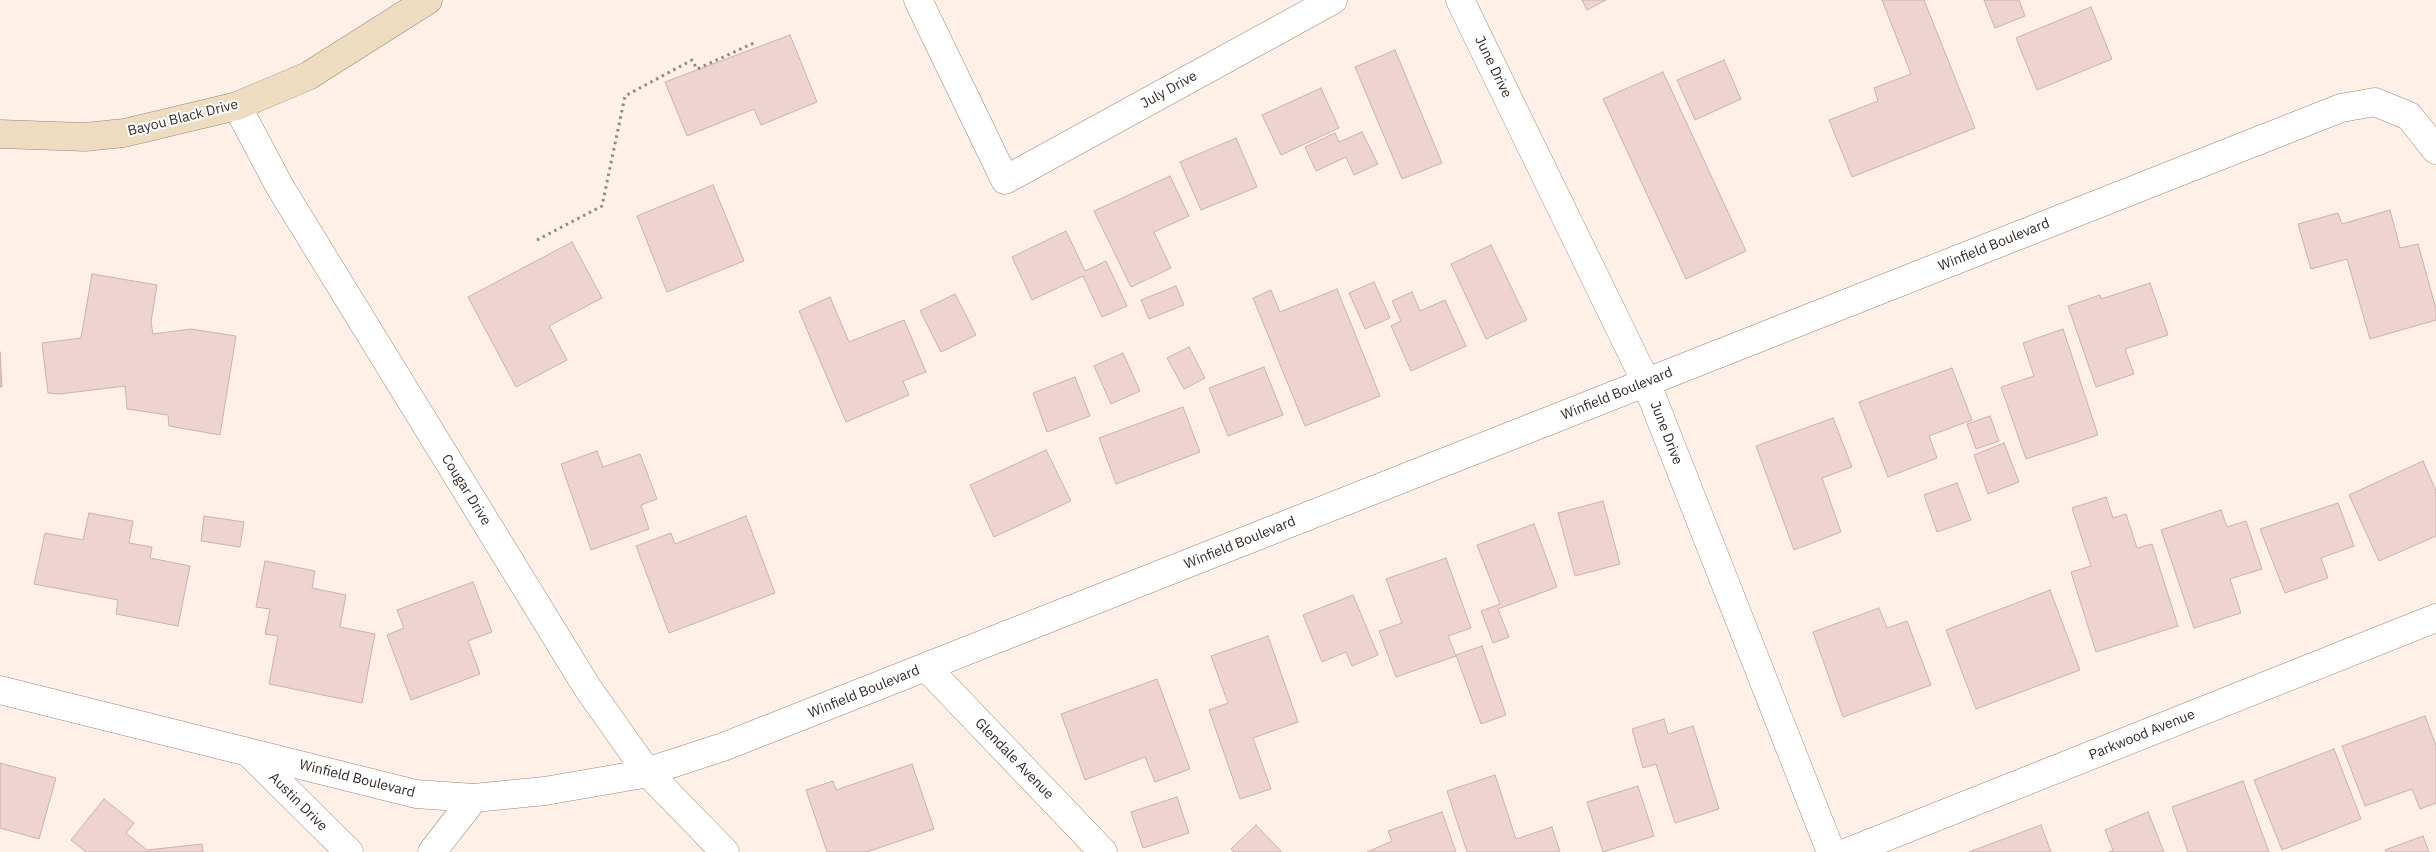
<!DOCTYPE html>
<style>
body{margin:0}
canvas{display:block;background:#fef0e7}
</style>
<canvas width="2436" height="852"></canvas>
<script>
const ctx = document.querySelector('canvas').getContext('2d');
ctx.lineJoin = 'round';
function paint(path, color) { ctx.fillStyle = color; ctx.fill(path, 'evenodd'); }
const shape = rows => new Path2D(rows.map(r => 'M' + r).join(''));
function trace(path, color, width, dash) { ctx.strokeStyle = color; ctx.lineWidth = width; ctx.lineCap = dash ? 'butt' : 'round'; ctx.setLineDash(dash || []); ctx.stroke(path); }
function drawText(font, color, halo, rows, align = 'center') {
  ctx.font = font + ' "IBM Plex Sans",sans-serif'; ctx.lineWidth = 4; ctx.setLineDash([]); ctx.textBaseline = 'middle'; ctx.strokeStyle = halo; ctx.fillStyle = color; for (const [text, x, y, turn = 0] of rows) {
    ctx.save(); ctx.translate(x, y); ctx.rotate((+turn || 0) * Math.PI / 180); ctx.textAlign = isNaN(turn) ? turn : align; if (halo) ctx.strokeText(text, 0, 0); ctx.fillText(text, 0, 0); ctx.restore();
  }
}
const building = shape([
 [1582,0,1606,0,1587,10,1582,0],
 [1882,0,1924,0,1975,128,1852,177,1829,120,1878,101,1874,88,1911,74,1882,0],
 [1984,0,2019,0,2025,16,1995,28,1984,0],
 [2091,7,2112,59,2037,90,2016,38,2091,7],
 [790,35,817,102,761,125,754,109,687,136,665,82,790,35],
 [1395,50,1442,163,1402,179,1355,67,1395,50],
 [1724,60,1741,99,1695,120,1677,80,1724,60],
 [1663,72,1746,251,1686,279,1603,99,1663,72],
 [1321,88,1339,128,1281,155,1262,115,1321,88],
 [1362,132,1378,164,1354,175,1346,157,1316,171,1305,147,1335,133,1339,142,1362,132],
 [1236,138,1257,187,1201,210,1180,162,1236,138],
 [1170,176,1189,216,1154,232,1171,268,1131,287,1094,211,1170,176],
 [713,185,744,261,667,292,637,216,713,185],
 [2390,210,2400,248,2418,244,2436,309,2436,320,2370,339,2347,259,2311,269,2298,224,2338,213,2342,224,2390,210],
 [1066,231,1085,271,1106,261,1127,306,1102,317,1083,276,1032,300,1012,257,1066,231],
 [572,242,602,298,549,326,567,360,516,387,468,297,572,242],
 [1491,245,1527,320,1486,339,1451,264,1491,245],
 [92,274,157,285,151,322,153,334,191,329,236,336,220,435,169,426,168,415,127,409,125,386,60,394,48,393,42,343,81,338,92,274],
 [1374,282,1390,318,1365,329,1349,293,1374,282],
 [2150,283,2168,335,2125,349,2134,374,2096,387,2068,306,2100,295,2101,299,2150,283],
 [1176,286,1184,305,1149,319,1141,300,1176,286],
 [1337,289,1380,396,1305,426,1253,298,1271,290,1280,312,1337,289],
 [1412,292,1420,311,1445,300,1466,346,1411,371,1391,326,1401,321,1392,301,1412,292],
 [955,294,976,335,941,352,920,311,955,294],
 [830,297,849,342,904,320,926,372,903,381,909,395,846,422,799,311,830,297],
 [2063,329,2098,435,2026,459,2001,387,2034,376,2023,343,2063,329],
 [1189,347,1205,378,1184,389,1167,358,1189,347],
 [0,352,2,387,0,387,0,352],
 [1123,353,1140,391,1111,404,1094,366,1123,353],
 [1264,367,1283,415,1228,436,1209,388,1264,367],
 [1952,368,1972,420,1929,436,1937,458,1888,477,1859,402,1952,368],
 [1075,377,1090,416,1047,432,1033,393,1075,377],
 [1183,407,1200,452,1116,484,1099,438,1183,407],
 [1990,416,1999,441,1976,449,1967,424,1990,416],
 [1833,418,1852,467,1822,478,1841,532,1794,550,1756,446,1833,418],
 [2004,443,2019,482,1988,494,1974,455,2004,443],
 [1046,450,1071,501,994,537,970,485,1046,450],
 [597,451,603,467,640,454,657,499,641,505,649,529,591,550,561,464,597,451],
 [2423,461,2436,491,2436,536,2379,561,2349,495,2423,461],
 [1957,483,1971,520,1937,532,1924,495,1957,483],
 [2106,497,2113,518,2126,514,2137,548,2152,544,2178,626,2096,652,2071,572,2091,566,2072,508,2106,497],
 [1603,501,1620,564,1575,576,1558,513,1603,501],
 [2338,503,2354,546,2321,558,2328,578,2285,593,2260,529,2338,503],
 [2221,510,2227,527,2246,521,2262,569,2230,579,2241,613,2194,628,2161,530,2221,510],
 [89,513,133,521,129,543,152,547,150,558,190,566,178,626,116,614,118,600,34,584,45,533,83,540,89,513],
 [204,516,244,522,240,547,201,541,204,516],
 [746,516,775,593,669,633,636,546,671,533,675,544,746,516],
 [1534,524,1557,587,1498,609,1509,637,1493,643,1481,611,1500,604,1477,545,1534,524],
 [1446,558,1471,628,1448,636,1456,656,1396,677,1379,631,1402,623,1386,579,1446,558],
 [265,561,315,571,312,588,346,595,340,627,375,634,362,703,269,684,278,636,265,634,270,609,256,607,265,561],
 [473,582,492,632,468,641,480,674,411,700,387,635,404,628,397,610,473,582],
 [2050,590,2080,670,1976,709,1946,630,2050,590],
 [1353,595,1378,655,1352,666,1346,652,1322,662,1303,615,1353,595],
 [1879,608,1887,628,1907,621,1931,685,1843,717,1813,632,1879,608],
 [1268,636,1298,722,1253,738,1271,789,1240,799,1209,710,1228,703,1211,656,1268,636],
 [1482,646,1506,715,1481,724,1456,655,1482,646],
 [1157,679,1190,769,1155,782,1145,757,1085,780,1061,714,1157,679],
 [2425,716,2436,746,2436,803,2420,809,2412,789,2365,806,2342,746,2425,716],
 [1664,719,1668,734,1693,726,1719,809,1675,823,1656,764,1643,768,1632,729,1664,719],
 [2334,749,2361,819,2282,850,2254,780,2334,749],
 [0,763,56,778,39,839,0,828,0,763],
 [912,764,934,829,867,852,827,852,806,790,833,781,836,790,912,764],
 [1495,775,1516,839,1552,827,1560,852,1467,852,1447,791,1495,775],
 [2243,781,2269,852,2188,852,2172,807,2243,781],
 [1638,786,1654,836,1603,852,1587,802,1638,786],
 [1177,797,1189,833,1143,848,1131,812,1177,797],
 [104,799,134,823,126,833,147,850,202,844,203,852,86,852,71,840,104,799],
 [1442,812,1456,852,1367,852,1392,841,1388,831,1442,812],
 [2148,812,2164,852,2109,852,2113,850,2105,830,2148,812],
 [1256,825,1281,851,1279,852,1234,852,1231,849,1256,825],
 [2041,825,2051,852,1969,852,2041,825],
 [2423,836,2429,852,2386,852,2385,850,2423,836]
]);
paint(building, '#efd3d0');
trace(building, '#ccb0ae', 1);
const minor = shape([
 [918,0,1005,180,1333,0],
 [1460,0,1646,382,1831,852],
 [237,106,280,187,587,687,647,772,725,852],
 [926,667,1103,852],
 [0,690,416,794,474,798,545,791,637,775,723,747,2341,108,2375,102,2409,116,2436,150],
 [249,753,349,852],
 [432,852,474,798],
 [1848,852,2436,618]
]);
const secondary = shape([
 [0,134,85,137,124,133,237,106,308,76,428,0]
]);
trace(minor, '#9a8578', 29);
trace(secondary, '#9a8578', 29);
trace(shape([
 [537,240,602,206,625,96,692,60,697,69,756,42]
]), '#948881', 3, [2.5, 4]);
trace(minor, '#fff', 28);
trace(secondary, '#eedcc0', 28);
drawText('14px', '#332a25', '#fff', [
 ["June Drive",1493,67,64],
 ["July Drive",1169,90,-29],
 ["Bayou Black Drive",183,118,-14],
 ["Winfield Boulevard",1994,245,-22],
 ["Winfield Boulevard",1617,394,-22],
 ["June Drive",1666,433,69],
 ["Cougar Drive",466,490,58],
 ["Winfield Boulevard",1240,543,-22],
 ["Winfield Boulevard",864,692,-22],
 ["Parkwood Avenue",2142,735,-22],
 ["Glendale Avenue",1014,759,46],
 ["Winfield Boulevard",357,779,14],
 ["Austin Drive",298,802,45]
]);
</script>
